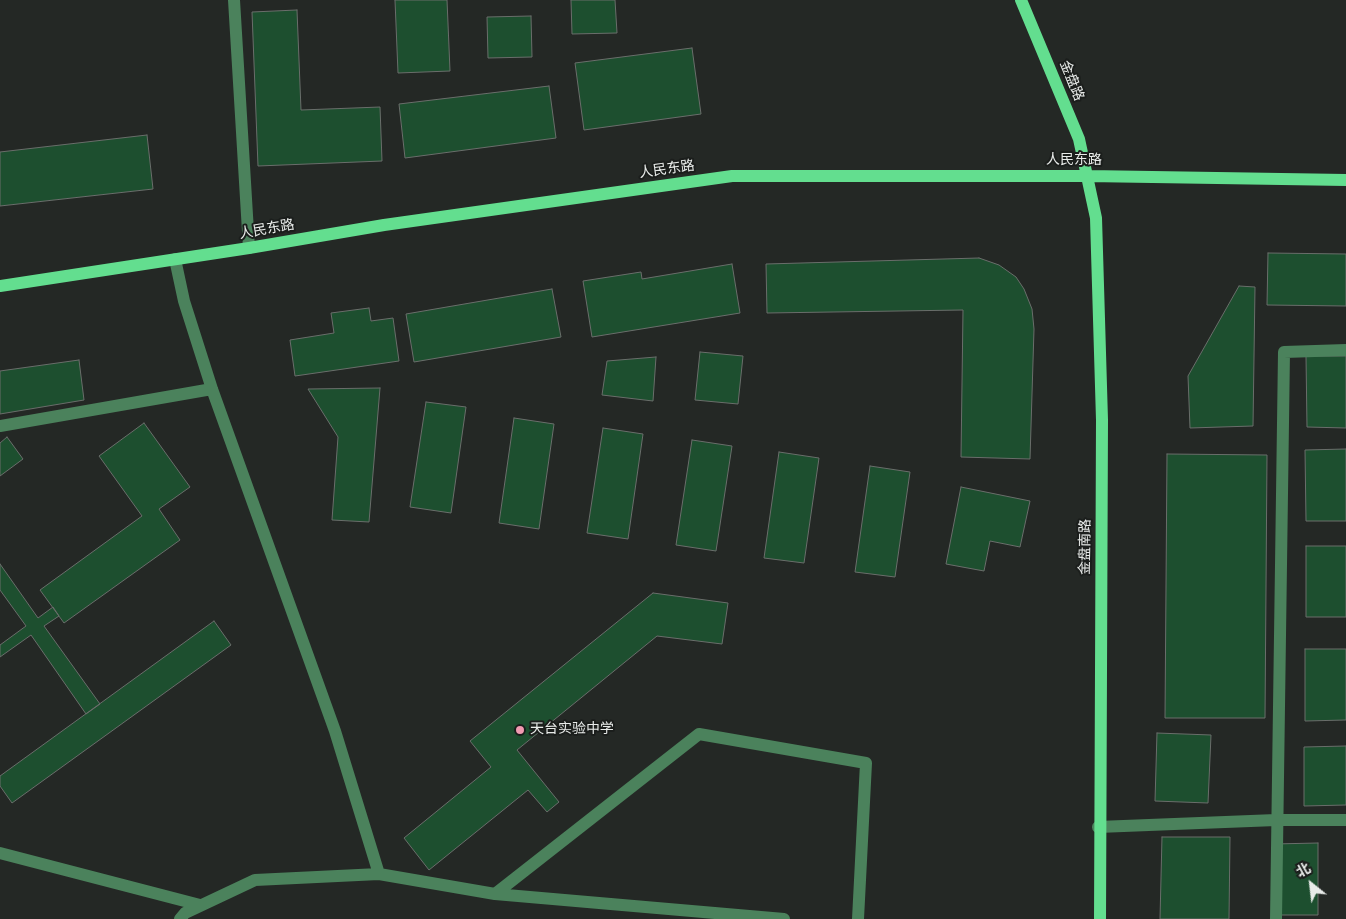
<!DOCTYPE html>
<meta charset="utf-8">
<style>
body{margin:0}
#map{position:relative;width:1346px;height:919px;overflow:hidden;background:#242825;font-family:"Nunito Sans","Noto Sans SC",sans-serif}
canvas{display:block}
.north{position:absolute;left:1286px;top:859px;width:50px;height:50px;-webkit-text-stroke:4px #1b1e1c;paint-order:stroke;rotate:331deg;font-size:14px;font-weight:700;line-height:20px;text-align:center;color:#e8ebe9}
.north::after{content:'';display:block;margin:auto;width:18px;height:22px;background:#e8ebe9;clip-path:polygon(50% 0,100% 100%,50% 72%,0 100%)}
</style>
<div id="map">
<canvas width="1346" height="919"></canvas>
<div class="north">北</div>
</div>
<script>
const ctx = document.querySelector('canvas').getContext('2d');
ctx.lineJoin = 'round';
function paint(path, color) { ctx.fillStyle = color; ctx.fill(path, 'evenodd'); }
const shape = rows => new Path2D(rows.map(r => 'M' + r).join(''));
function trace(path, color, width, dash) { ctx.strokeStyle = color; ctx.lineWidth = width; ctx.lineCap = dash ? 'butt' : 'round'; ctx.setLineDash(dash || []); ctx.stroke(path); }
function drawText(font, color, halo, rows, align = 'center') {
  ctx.font = font + ' "Nunito Sans","Noto Sans SC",sans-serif'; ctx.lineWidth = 4; ctx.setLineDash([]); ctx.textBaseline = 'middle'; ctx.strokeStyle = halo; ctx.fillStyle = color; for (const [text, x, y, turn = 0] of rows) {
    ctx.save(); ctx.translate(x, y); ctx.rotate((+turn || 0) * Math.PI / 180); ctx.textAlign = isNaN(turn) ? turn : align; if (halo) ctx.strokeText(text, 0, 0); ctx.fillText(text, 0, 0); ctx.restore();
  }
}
const building = shape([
 [395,0,447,0,450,71,398,73,395,0],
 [571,0,615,0,617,33,572,34,571,0],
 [297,10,301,110,380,107,382,161,258,166,252,12,297,10],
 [531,16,532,57,488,58,487,17,531,16],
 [692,48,701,114,584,130,575,63,692,48],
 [549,86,556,138,405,158,399,104,549,86],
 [147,135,153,189,0,206,0,152,147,135],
 [1268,253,1346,254,1346,306,1267,305,1268,253],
 [979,258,999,265,1016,277,1024,289,1032,309,1034,329,1030,459,961,457,963,310,767,313,766,264,979,258],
 [732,264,740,313,592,337,583,281,641,272,642,279,732,264],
 [1239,286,1255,287,1253,426,1190,428,1188,376,1239,286],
 [552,289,561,337,414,362,406,314,552,289],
 [369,308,371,321,393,318,399,361,295,376,290,340,334,333,331,313,369,308],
 [700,352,743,356,738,404,695,400,700,352],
 [1306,356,1346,356,1346,428,1307,427,1306,356],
 [656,357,653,401,602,395,607,361,656,357],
 [79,360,84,400,0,414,0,371,79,360],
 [380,388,369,522,332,520,338,437,308,389,380,388],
 [426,402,466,407,451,513,410,507,426,402],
 [514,418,554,424,539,529,499,523,514,418],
 [144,423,190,487,159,509,180,540,64,623,40,590,142,516,99,456,144,423],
 [603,428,643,434,628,539,587,533,603,428],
 [7,437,23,459,0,476,0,443,7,437],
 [692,440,732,446,716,551,676,545,692,440],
 [1346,449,1346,521,1306,521,1305,450,1346,449],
 [779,452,819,458,804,563,764,558,779,452],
 [1167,454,1267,455,1265,718,1165,718,1167,454],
 [870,466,910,472,895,577,855,572,870,466],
 [961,487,1030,501,1020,547,990,541,984,571,946,564,961,487],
 [1306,546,1346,546,1346,617,1306,617,1306,546],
 [0,564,38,618,53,607,59,616,44,626,100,704,86,714,31,635,0,657,0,645,26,626,0,590,0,564],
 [653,593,728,603,722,644,657,636,517,750,559,802,547,812,528,790,429,870,404,838,491,767,470,741,653,593],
 [214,621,231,645,12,803,0,786,0,776,214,621],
 [1305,649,1346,649,1346,720,1305,721,1305,649],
 [1157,733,1211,735,1208,803,1155,801,1157,733],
 [1346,746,1346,805,1304,806,1304,747,1346,746],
 [1162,837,1230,837,1229,919,1160,919,1162,837],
 [1318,843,1318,915,1273,915,1273,844,1318,843]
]);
paint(building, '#1d4f2f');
trace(building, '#6a6e6b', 1);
trace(shape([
 [234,0,249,248],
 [175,259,184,301,212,389,335,731,379,874],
 [0,426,212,389],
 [1098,827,1276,820,1346,820],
 [0,853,200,905],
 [495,894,699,734,866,763,858,919],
 [180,919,185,913,255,880,379,874,495,894,784,919],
 [1276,919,1284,352,1346,350]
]), '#4b825c', 12);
trace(shape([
 [1021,0,1079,139,1096,218,1102,420,1100,919],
 [0,286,249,248,384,225,732,176,1088,176,1346,180]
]), '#63de8f', 12);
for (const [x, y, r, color] of [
 [520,730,5,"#f19ab1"]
]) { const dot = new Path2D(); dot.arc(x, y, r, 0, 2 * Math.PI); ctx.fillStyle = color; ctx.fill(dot); trace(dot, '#1b1e1c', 2); }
drawText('14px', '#e8ebe9', '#1b1e1c', [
 ["金盘路",1071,81,68],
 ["人民东路",1074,161],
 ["人民东路",667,170,-8],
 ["人民东路",267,230,-10],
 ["金盘南路",1086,547,-89]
]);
drawText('14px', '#e8ebe9', '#1b1e1c', [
 ["天台实验中学",530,730]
], 'left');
</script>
